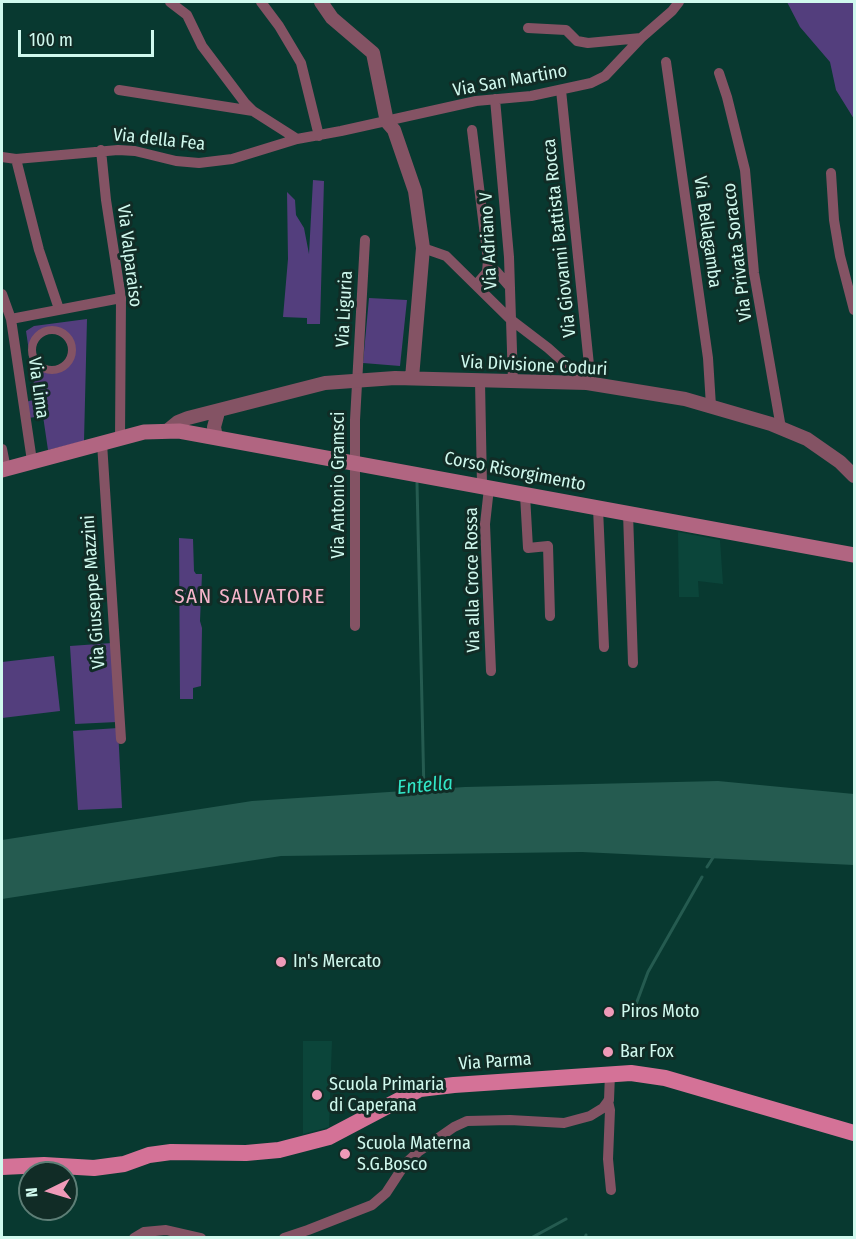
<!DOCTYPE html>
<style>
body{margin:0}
#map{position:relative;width:856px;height:1239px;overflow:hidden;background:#083930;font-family:"Fira Sans Condensed",sans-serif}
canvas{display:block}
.frame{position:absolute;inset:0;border:3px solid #d0f9ee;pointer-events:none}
.north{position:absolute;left:18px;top:1161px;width:60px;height:60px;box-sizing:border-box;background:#112c26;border:2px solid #5d7e76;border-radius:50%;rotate:265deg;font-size:16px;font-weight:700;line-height:24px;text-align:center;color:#d0f9ee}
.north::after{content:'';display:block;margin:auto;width:21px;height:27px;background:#ef9ab8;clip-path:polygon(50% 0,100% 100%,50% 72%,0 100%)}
.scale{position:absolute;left:18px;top:30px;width:136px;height:27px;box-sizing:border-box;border:3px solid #d0f9ee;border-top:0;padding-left:8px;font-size:18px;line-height:21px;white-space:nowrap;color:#d0f9ee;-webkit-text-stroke:4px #112c26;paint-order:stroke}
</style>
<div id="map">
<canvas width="856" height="1239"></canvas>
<div class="frame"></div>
<div class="north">N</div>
<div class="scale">100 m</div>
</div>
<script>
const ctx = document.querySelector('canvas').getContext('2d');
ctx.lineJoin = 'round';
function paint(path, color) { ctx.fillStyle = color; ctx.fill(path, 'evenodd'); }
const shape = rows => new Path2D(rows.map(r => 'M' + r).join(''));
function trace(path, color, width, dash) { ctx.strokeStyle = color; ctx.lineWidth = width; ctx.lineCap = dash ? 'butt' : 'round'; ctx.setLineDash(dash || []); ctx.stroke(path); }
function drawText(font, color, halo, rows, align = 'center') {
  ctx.font = font + ' "Fira Sans Condensed",sans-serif'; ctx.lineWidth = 6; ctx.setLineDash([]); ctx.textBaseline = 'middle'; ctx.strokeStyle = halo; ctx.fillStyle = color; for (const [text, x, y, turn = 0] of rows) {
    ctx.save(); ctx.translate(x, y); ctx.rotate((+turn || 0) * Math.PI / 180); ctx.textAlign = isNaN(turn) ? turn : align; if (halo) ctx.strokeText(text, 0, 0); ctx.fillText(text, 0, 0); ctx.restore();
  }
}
paint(shape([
 [678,532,720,540,723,584,698,581,699,597,679,597],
 [303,1041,332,1041,329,1127,303,1134]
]), '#0b453a');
paint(shape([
 [787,2,854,2,854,119,836,90,830,62,800,27],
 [313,180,324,181,320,324,307,324,307,318,283,317,288,259,287,192,295,200,296,215,304,228,309,254],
 [369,298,407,300,400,366,363,363],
 [87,319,84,441,48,450,43,416,28,418,26,402,36,399,26,331,34,326],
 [49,330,59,331,67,337,72,350,68,363,55,370,41,367,35,360,32,350,37,337],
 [179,538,193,539,194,571,196,574,202,574,200,621,202,628,201,686,193,688,193,699,180,699],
 [112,643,117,722,75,724,70,646],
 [54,656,60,711,2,718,2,662],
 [118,728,122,808,78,810,73,731]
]), '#533e7d');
paint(shape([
 [718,781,854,794,854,865,582,852,281,856,2,899,2,840,252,801,465,787]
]), '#255b50');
trace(shape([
 [417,483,424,793],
 [707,867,714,856],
 [635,1007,648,972,702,877],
 [531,1238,566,1219],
 [585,1238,586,1235]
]), '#255b50', 3);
trace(shape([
 '32 350a20 20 0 1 1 40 0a20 20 0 1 1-40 0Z'
]), '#845364', 8);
trace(shape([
 [170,2,187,15,202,46,245,103,253,111,297,139,341,131,476,101,531,96,591,83,605,76,641,38,672,11,679,2],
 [261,2,279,26,301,63,319,136],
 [528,28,566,30,577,41,588,43,641,38],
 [666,62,708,358,711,406],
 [719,73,727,97,745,170,754,273,781,428],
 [119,90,253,111],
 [495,99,509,257,513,382],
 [472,130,488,260,487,272,476,285],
 [101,150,106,200,121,298,120,438],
 [2,157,16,159,118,150,135,151,176,161,199,163,232,159,297,139],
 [16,159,39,250,59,309],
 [831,173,834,220,840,256,854,310],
 [423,248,446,256,510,319,548,348,587,383,589,365,561,90],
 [487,272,496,271,509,286],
 [2,294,11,319,32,461],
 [11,319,121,298],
 [480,381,482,486],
 [102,443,121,739],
 [2,449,6,469],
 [489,488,485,524,491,671],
 [525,495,528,548,548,546,550,616],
 [598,508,604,647],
 [628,513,633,663],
 [355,626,355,420,365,240],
 [608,1101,610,1110,608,1159,611,1190],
 [134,1238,144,1232,166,1230,201,1238],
 [284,1238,308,1230,372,1205,386,1193,405,1164,418,1152,454,1127,467,1121,510,1120,564,1123,590,1116,603,1108,609,1100,610,1074]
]), '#845364', 10);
trace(shape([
 [321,2,332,18,373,53,387,122,394,130,415,191,423,248,412,378],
 [167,431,178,422,188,418,325,383,395,378,587,383,685,399,771,424,807,439,840,462,854,476],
 [216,437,214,427,217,416]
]), '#845364', 14);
trace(shape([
 [2,470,144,432,179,431,854,555]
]), '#b16581', 15);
trace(shape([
 [2,1167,44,1165,94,1168,124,1164,149,1155,171,1152,246,1153,279,1150,329,1137,420,1089,454,1085,631,1073,665,1078,854,1133]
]), '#d47297', 16);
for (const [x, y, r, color] of [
 [281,962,6,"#ef9ab8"],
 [609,1012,6,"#ef9ab8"],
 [608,1052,6,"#ef9ab8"],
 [317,1095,6,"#ef9ab8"],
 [345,1154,6,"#ef9ab8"]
]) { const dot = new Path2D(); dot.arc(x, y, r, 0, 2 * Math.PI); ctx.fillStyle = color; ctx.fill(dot); trace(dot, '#112c26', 2); }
drawText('18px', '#d0f9ee', '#112c26', [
 ["Via San Martino",510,81,-10],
 ["Via della Fea",159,140,6],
 ["Via Bellagamba",707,232,82],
 ["Via Giovanni Battista Rocca",560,238,-96],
 ["Via Adriano V",489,241,-93],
 ["Via Privata Soracco",738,252,-97],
 ["Via Valparaiso",129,256,83],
 ["Via Liguria",345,309,-87],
 ["Via Divisione Coduri",534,366,3],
 ["Via Lima",38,388,82],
 ["Corso Risorgimento",515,472,11],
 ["Via Antonio Gramsci",339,485,-90],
 ["Via alla Croce Rossa",473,580,-91],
 ["Via Giuseppe Mazzini",94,592,-94],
 ["Via Parma",495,1062,-4]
]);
drawText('18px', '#d0f9ee', '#112c26', [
 ["In's Mercato",293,962],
 ["Piros Moto",621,1012],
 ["Bar Fox",620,1052],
 ["Scuola Primaria",329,1085],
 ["di Caperana",329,1106],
 ["Scuola Materna",357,1144],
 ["S.G.Bosco",357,1165]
], 'left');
drawText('italic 20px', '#31e6c7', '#112c26', [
 ["Entella",425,786,-5]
]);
ctx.letterSpacing = '1.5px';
drawText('21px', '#f6b5cb', '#112c26', [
 ["SAN SALVATORE",250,597]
]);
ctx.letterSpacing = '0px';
</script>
